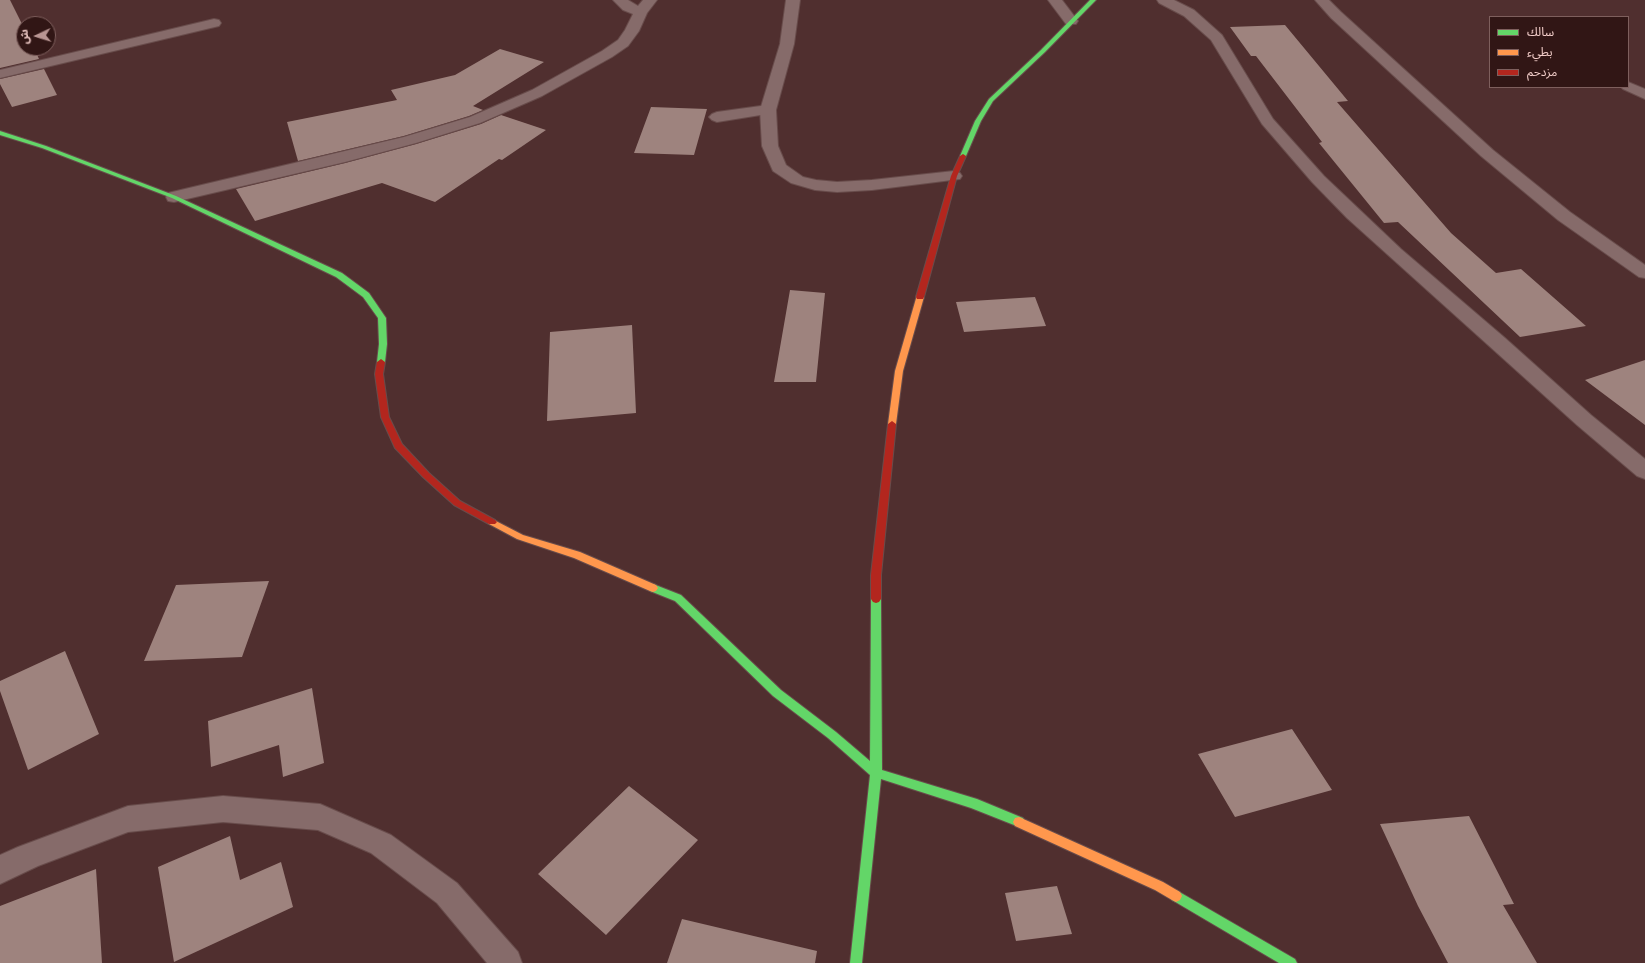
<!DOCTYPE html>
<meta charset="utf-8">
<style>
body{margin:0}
#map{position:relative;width:1645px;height:963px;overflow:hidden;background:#502f2f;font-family:Karla,"Noto Sans Arabic",sans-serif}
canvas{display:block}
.legend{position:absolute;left:1489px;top:16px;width:140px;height:72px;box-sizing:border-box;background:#311615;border:1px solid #7e5f5d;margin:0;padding:5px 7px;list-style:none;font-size:12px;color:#f2cdc9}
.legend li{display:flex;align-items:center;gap:8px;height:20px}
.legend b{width:20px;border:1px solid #7e5f5d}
.north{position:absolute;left:16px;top:16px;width:40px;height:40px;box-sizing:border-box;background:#311615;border:1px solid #7e5f5d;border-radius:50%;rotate:266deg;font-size:11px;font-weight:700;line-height:16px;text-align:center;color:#f2cdc9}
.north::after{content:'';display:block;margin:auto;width:14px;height:18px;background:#b99693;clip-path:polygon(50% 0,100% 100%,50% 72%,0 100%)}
</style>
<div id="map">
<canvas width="1645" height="963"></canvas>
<ul class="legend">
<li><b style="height:5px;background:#63d668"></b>سالك</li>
<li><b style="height:5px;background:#ff974d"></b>بطيء</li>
<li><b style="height:5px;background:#b3261e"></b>مزدحم</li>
</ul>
<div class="north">ش</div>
</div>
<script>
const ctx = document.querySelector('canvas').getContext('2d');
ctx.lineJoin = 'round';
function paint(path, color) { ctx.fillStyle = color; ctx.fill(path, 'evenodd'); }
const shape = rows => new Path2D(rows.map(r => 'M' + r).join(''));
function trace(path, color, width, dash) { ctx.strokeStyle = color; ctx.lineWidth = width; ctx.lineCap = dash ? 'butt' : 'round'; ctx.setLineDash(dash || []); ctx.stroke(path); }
paint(shape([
 [0,0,10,0,24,28,24,48,34,48,39,59,0,68],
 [1285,25,1348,101,1337,102,1451,233,1496,273,1521,269,1586,326,1520,337,1398,222,1384,223,1319,143,1322,142,1256,56,1251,56,1230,27],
 [500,49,544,62,473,106,483,110,469,116,404,136,298,161,287,122,397,100,391,90,455,75],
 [44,69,57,95,12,107,0,84,0,79],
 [651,107,707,109,694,155,634,153],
 [501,115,546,130,502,160,499,159,435,202,382,183,255,221,236,189,345,163,416,144,481,124],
 [790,290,825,293,816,382,774,382],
 [1035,297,1046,326,964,332,956,302],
 [632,325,636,413,547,421,550,332],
 [1645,360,1645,425,1585,380],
 [269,581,242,657,144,661,176,585],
 [65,651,99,734,28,770,0,691,0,681],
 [312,688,324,763,283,777,279,745,211,767,208,721],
 [1292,729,1332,790,1235,817,1198,754],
 [629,786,698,840,606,935,538,874],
 [1469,816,1514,904,1503,905,1537,963,1448,963,1418,906,1380,824],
 [230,836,240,880,281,862,293,907,174,962,158,867],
 [96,869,102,963,0,963,0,906],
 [1057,886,1072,934,1016,941,1005,893],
 [682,919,817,951,815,963,667,963]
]), '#9e837e');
const lane = shape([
 [1628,82,1645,89,1645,99,1623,89,1621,87,1628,87,1628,82],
 [768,105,773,107,776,110,773,113,717,122,712,120,709,117,712,114,717,112,768,105]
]);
const street = shape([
 [613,0,628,0,638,6,643,0,657,0,647,13,639,31,628,46,612,57,542,96,480,123,416,143,345,162,174,202,168,201,166,197,168,193,404,137,470,117,532,90,602,51,618,40,625,30,633,14,623,10,613,0],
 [786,0,800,0,794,44,776,110,778,146,786,165,803,177,816,180,837,182,872,180,954,171,960,173,962,176,960,179,872,190,837,192,815,190,791,183,773,171,762,146,760,110,780,44,786,0],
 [1048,0,1062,0,1078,21,1076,24,1066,24,1048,0],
 [1157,0,1174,0,1194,10,1222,35,1273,119,1324,176,1401,249,1505,338,1591,415,1645,459,1645,479,1637,476,1577,425,1347,218,1312,182,1262,124,1211,40,1184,16,1159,3,1157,0],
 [1315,0,1329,0,1341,12,1493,150,1570,212,1645,265,1645,278,1639,277,1558,220,1481,156,1331,18,1315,0],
 [214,19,219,20,221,23,219,26,0,78,0,70,214,19],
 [223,796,320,804,391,835,457,883,518,952,522,963,487,963,437,903,371,853,318,830,223,822,128,832,38,866,0,884,0,855,18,847,128,806,223,796]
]);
const fast = shape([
 [1090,0,1096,0,1045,52,993,101,981,121,966,156,961,157,960,156,975,121,989,99,1041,50,1090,0],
 [0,131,46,146,176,196,342,273,369,293,386,318,387,344,385,362,381,365,377,362,379,344,378,318,363,297,336,277,172,198,42,148,0,135,0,131],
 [653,584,681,595,781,690,836,732,870,761,871,599,873,596,879,596,881,599,882,770,977,799,1023,818,1025,822,1023,826,1019,827,971,808,881,779,862,963,850,963,870,775,828,738,773,696,675,601,650,591,648,588,650,585,653,584],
 [1176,890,1295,959,1297,963,1279,963,1172,900,1170,896,1172,892,1176,890]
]);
const slow = shape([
 [917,295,923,295,924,297,903,371,896,424,892,427,888,424,895,371,917,295],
 [492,519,523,535,580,552,656,585,658,588,656,591,653,592,650,591,574,558,517,539,489,524,487,522,489,520,492,519],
 [1019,817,1163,882,1180,892,1182,896,1180,900,1176,902,1172,900,1155,890,1015,826,1013,822,1015,818,1019,817]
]);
const jam = shape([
 [963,154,966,156,957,176,924,297,923,299,917,299,916,297,951,176,960,156,963,154],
 [381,359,385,362,383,374,389,417,402,444,429,473,460,501,495,520,497,522,495,524,489,524,454,505,423,477,395,448,381,417,375,374,377,362,381,359],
 [892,421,896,424,881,575,881,599,879,602,876,603,873,602,871,599,871,575,888,424,892,421]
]);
trace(lane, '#684c4b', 2);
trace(street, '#684c4b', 2);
trace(fast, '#684c4b', 2);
trace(slow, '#684c4b', 2);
trace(jam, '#684c4b', 2);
paint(lane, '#866b6a');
paint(street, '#866b6a');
paint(fast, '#63d668');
paint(slow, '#ff974d');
paint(jam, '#b3261e');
</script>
